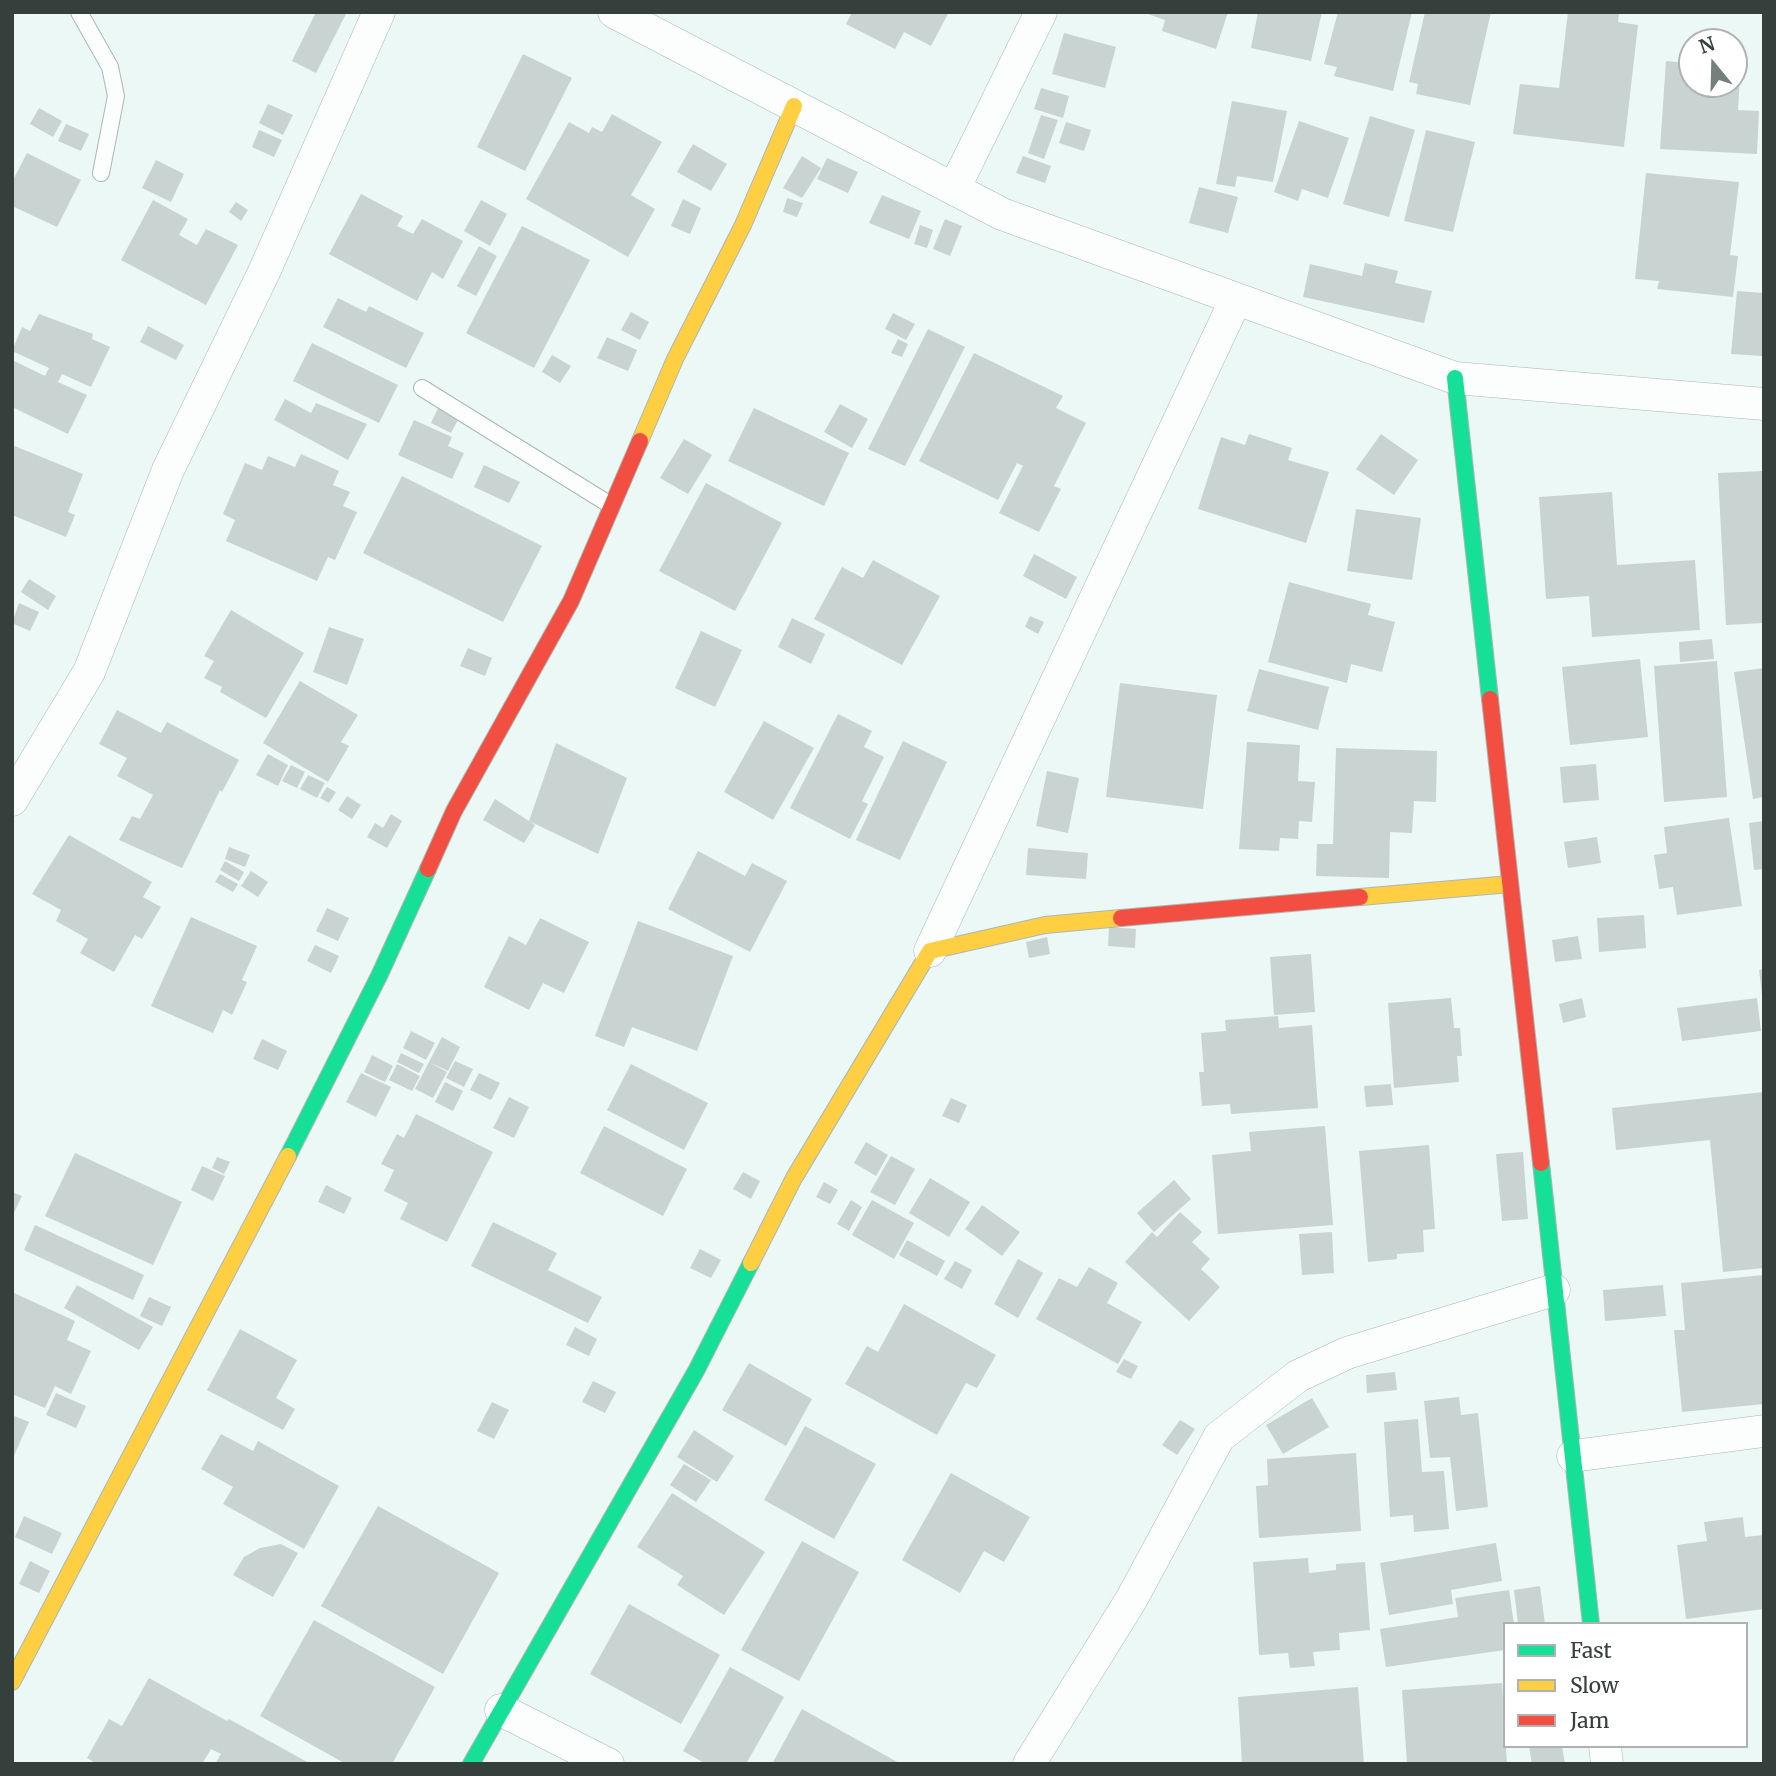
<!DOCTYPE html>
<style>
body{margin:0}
#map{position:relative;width:1776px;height:1776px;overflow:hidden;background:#ebf8f5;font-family:Merriweather,serif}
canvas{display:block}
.frame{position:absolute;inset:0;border:14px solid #353f3c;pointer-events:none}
.legend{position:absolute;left:1503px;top:1622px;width:245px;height:126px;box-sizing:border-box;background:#fff;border:2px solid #aeb2b1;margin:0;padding:9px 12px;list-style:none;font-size:21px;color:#353f3c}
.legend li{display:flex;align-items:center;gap:14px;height:35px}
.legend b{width:35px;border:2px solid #aeb2b1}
.north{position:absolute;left:1678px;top:28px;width:70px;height:70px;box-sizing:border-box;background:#fff;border:2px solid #aeb2b1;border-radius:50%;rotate:341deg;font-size:19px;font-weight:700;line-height:28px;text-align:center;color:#353f3c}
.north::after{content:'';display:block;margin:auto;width:24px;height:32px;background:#75807d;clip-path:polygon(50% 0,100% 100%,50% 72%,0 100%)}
</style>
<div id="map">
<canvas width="1776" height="1776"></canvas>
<div class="frame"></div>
<ul class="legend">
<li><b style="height:9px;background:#16e098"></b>Fast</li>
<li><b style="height:9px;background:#ffcf43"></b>Slow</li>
<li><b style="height:9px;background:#f24e42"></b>Jam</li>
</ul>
<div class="north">N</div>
</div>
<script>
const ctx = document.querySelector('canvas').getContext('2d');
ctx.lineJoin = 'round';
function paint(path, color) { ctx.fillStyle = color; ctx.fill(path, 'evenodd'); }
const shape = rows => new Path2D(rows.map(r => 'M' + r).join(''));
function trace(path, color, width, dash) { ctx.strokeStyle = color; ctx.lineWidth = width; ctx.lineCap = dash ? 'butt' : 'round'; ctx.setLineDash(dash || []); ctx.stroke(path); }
paint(shape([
 [316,12,347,12,316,73,292,61],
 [852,12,949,12,931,46,904,32,895,49,846,24],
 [1142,12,1228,12,1216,49,1162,31,1165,20],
 [1258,12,1322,12,1311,61,1251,48],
 [1338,12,1412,12,1393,91,1334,76,1337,67,1324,64],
 [1425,12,1491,12,1470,105,1416,94,1418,84,1409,82],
 [1568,12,1619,12,1618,22,1638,25,1624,147,1513,134,1520,84,1559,88],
 [1064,33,1116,47,1105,88,1052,74],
 [1688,44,1692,44,1692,84,1734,84,1734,60,1741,60,1738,110,1759,111,1757,154,1660,149,1666,61,1687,63],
 [523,54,572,78,525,171,477,147],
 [1041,88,1069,96,1063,118,1034,109],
 [1232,101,1287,111,1273,182,1237,176,1235,187,1216,184],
 [268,104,293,115,283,135,259,123],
 [39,108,62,121,53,137,30,124],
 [612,114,662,142,631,195,655,209,628,257,526,199,569,122,589,133,592,127,602,132],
 [1041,115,1058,120,1044,159,1028,153],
 [1370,116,1415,130,1389,217,1343,204],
 [1299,121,1349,138,1328,198,1302,189,1298,201,1274,192],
 [1066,122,1091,130,1084,151,1059,143],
 [66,124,89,134,81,151,58,141],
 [259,130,282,140,274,157,252,147],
 [1426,130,1475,142,1453,232,1404,221],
 [693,144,727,164,711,191,677,172],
 [27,153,81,180,57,227,12,206,12,182],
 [802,156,821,168,802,198,783,188],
 [1023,156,1051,166,1045,183,1016,173],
 [827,158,858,172,848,193,817,179],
 [156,160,184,174,171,202,142,188],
 [1646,173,1739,182,1730,255,1738,256,1733,297,1657,289,1659,281,1635,279],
 [1199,187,1238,197,1228,233,1189,223],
 [361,194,403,216,397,226,413,234,422,219,463,241,443,279,432,272,417,301,329,254],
 [882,195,921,211,909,239,869,223],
 [787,198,803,203,797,217,783,212],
 [683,199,701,208,690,234,671,226],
 [153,200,188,219,179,235,197,245,206,229,238,245,206,305,121,260],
 [481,200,507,214,490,246,464,231],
 [236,202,248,210,241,221,229,212],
 [945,219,962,226,950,256,933,249],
 [920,225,933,230,927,248,914,244],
 [522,226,590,260,534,368,466,333],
 [479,246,497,256,476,296,457,286],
 [1365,263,1398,271,1395,283,1432,291,1424,323,1303,297,1310,264,1362,276],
 [1737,291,1764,293,1762,356,1731,354],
 [338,298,366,312,369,306,424,333,406,368,323,327],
 [631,312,649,322,640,340,621,330],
 [893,313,915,324,906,340,885,329],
 [39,314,93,334,92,339,110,347,91,387,62,374,58,382,87,395,68,434,12,407,12,360,45,376,49,368,12,351,22,327,30,331],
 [148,326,184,345,176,360,140,342],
 [928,329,965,347,905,466,868,449],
 [607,337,637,350,628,371,597,358],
 [898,339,908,344,902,357,891,353],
 [312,343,398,385,379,423,293,381],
 [974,353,1063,396,1056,408,1086,423,1054,486,1061,489,1039,532,999,513,1023,466,1017,463,998,500,919,461],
 [552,355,571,366,560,383,542,372],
 [285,399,311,413,316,403,367,424,348,460,274,420],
 [840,404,868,419,852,448,824,432],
 [438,408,459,418,451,433,431,423],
 [754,408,849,453,824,506,728,461],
 [414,420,452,437,448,446,464,453,452,479,398,455],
 [1249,434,1292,448,1288,460,1329,472,1306,543,1198,509,1221,437,1245,445],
 [1381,434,1418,460,1394,495,1356,469],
 [684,439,712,455,688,494,660,478],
 [12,445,83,474,68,512,75,515,66,537,12,515],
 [301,454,339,471,333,485,350,492,343,506,357,512,335,560,328,557,317,581,226,541,235,520,223,514,245,463,262,470,268,456,295,467],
 [484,465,520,482,509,503,474,487],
 [1764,471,1764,623,1726,625,1718,473],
 [402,476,542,546,503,622,363,553],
 [706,483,782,523,735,611,659,571],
 [1612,492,1617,565,1695,560,1700,630,1592,637,1589,596,1546,599,1539,497],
 [1356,509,1421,518,1412,580,1347,571],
 [1034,554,1077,577,1066,599,1023,576],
 [873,560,940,596,902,665,814,619,842,567,863,578],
 [29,579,56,596,48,610,21,592],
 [1289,582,1371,604,1368,615,1395,622,1382,672,1351,664,1347,683,1268,662],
 [19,603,39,612,30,631,12,623],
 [231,610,304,653,266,718,220,692,222,687,204,678,214,661,204,656],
 [1030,616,1044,622,1038,634,1025,627],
 [792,618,825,634,811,664,778,647],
 [329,627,364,639,347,685,313,672],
 [701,631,742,650,715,707,675,688],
 [1712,639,1714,659,1680,662,1679,642],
 [468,648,492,658,485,676,460,666],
 [1640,659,1648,737,1570,745,1562,667],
 [1717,661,1727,797,1664,802,1654,666],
 [1764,668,1764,797,1753,799,1734,672],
 [1259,669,1329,687,1318,730,1247,711],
 [300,681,358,715,341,742,349,746,328,782,263,743],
 [1120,683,1217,695,1203,809,1106,797],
 [117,710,161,733,167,722,239,760,222,792,220,790,182,868,119,840,132,816,140,819,153,795,117,776,127,758,99,744],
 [838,714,872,731,864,747,884,757,862,801,868,804,850,839,790,808],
 [764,721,814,748,773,820,724,792],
 [903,741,947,762,900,860,856,840],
 [1247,742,1300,745,1298,781,1315,782,1312,822,1299,821,1298,839,1280,838,1279,851,1239,849],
 [556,743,627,778,598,854,529,821,535,825,524,843,483,820,495,799,529,821],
 [1336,748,1437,751,1436,802,1414,801,1412,833,1390,832,1389,878,1316,876,1317,844,1333,844],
 [268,754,288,765,278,786,256,775],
 [1596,764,1599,800,1563,803,1560,767],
 [291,765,305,772,297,788,282,781],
 [1047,771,1079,778,1068,833,1036,826],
 [308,775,325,783,317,798,300,789],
 [327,787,336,792,329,803,320,798],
 [347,796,361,805,352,819,338,810],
 [391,814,402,821,387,848,367,837,375,823,383,828],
 [1729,818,1742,906,1677,915,1673,887,1659,889,1654,855,1667,853,1664,827],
 [1764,821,1764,869,1754,870,1749,823],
 [69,835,152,882,143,897,161,907,142,939,135,935,114,972,80,953,88,939,56,921,61,910,32,894],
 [1597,837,1601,863,1568,868,1564,842],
 [229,847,250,855,245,867,225,859],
 [1028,848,1088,853,1086,879,1026,875],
 [698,851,745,876,752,863,787,881,750,952,668,909],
 [225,861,244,872,239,881,220,870],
 [251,871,268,882,258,897,241,886],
 [220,874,238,884,233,892,215,882],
 [327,908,349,918,338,941,316,931],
 [1644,915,1646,948,1599,952,1597,918],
 [191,917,257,946,242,980,247,982,232,1015,223,1010,213,1033,151,1006],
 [540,918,589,942,564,993,543,983,529,1010,484,987,509,936,526,945],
 [638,921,733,956,697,1051,632,1027,624,1047,595,1036],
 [1109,927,1136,929,1135,948,1108,946],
 [1578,936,1582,959,1555,962,1552,940],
 [1047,937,1050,954,1029,958,1026,942],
 [315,945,339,956,331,973,307,961],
 [1311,954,1315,1012,1274,1015,1270,957],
 [1764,969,1764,995,1762,995,1759,970],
 [1451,998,1454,1028,1460,1028,1462,1056,1457,1056,1459,1082,1394,1088,1388,1003],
 [1582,998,1586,1017,1563,1023,1559,1004],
 [1757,998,1761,1031,1682,1041,1677,1008],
 [1278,1016,1279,1028,1312,1025,1318,1108,1231,1114,1230,1104,1202,1106,1199,1072,1204,1072,1201,1033,1226,1031,1225,1020],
 [411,1031,435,1043,426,1060,403,1048],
 [442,1037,460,1047,448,1071,429,1062],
 [262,1039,287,1051,278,1070,253,1059],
 [401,1053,424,1064,419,1073,397,1062],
 [372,1055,393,1066,385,1082,364,1072],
 [455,1061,473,1069,464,1087,446,1078],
 [429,1062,447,1072,433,1098,415,1089],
 [397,1064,420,1076,412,1091,389,1080],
 [631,1064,708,1103,684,1150,607,1110],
 [361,1073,391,1087,376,1117,346,1102],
 [479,1073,500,1083,491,1100,470,1090],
 [445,1082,463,1091,453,1111,435,1102],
 [1391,1084,1393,1105,1366,1107,1364,1086],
 [1764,1092,1764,1268,1723,1272,1710,1140,1616,1150,1612,1108],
 [509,1097,529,1107,514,1138,493,1128],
 [951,1098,967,1105,959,1123,942,1116],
 [416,1114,493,1152,447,1242,400,1219,408,1203,384,1191,394,1170,381,1164,397,1134,404,1138],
 [604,1126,687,1169,663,1216,580,1173],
 [1325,1126,1333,1225,1218,1234,1212,1155,1251,1151,1249,1132],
 [866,1142,888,1155,876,1176,854,1163],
 [1429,1145,1435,1229,1423,1230,1424,1252,1397,1254,1397,1259,1368,1262,1359,1151],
 [1523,1152,1528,1219,1502,1221,1496,1154],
 [75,1153,182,1202,153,1265,45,1216],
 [891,1156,915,1169,895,1205,870,1192],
 [217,1157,230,1162,224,1174,212,1168],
 [202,1166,225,1176,213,1201,191,1190],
 [743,1172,760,1181,751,1199,733,1189],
 [930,1178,970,1202,949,1237,909,1213],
 [1174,1180,1191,1199,1154,1232,1137,1213],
 [824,1182,838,1190,830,1204,816,1197],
 [326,1185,352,1198,344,1214,318,1202],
 [12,1192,22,1196,12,1217],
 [851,1200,862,1207,849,1231,837,1224],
 [872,1200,914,1223,894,1259,852,1235],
 [982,1205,1020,1232,1002,1256,965,1229],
 [1180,1212,1202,1232,1192,1242,1210,1259,1201,1269,1220,1287,1189,1321,1125,1262,1152,1232,1157,1237],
 [493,1222,557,1253,548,1270,602,1297,588,1323,471,1266],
 [35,1225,144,1275,133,1300,24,1250],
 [1332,1232,1334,1273,1302,1275,1299,1234],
 [907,1240,945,1261,937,1276,899,1255],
 [700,1249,721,1260,711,1278,690,1268],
 [1018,1259,1043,1273,1018,1318,994,1304],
 [955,1261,972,1270,962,1289,944,1279],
 [1089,1267,1118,1283,1107,1303,1142,1322,1118,1364,1036,1319,1059,1278,1077,1287],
 [1764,1275,1764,1404,1682,1412,1674,1330,1685,1330,1681,1283],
 [77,1285,153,1327,139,1350,64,1308],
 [1663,1285,1666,1316,1605,1321,1603,1290],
 [12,1292,75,1321,67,1340,91,1351,71,1394,55,1386,45,1408,12,1394],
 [149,1297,171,1307,162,1326,140,1316],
 [904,1304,996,1355,977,1388,966,1383,937,1435,845,1384,867,1346,878,1352],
 [575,1327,597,1339,589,1356,566,1345],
 [240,1329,297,1360,276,1398,295,1409,283,1430,207,1390],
 [1124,1359,1138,1366,1131,1379,1116,1372],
 [749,1363,812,1399,786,1446,722,1410],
 [1395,1372,1397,1390,1367,1393,1366,1375],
 [593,1381,616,1392,605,1413,582,1402],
 [56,1393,86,1406,76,1428,46,1415],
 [1459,1397,1461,1415,1478,1413,1488,1507,1456,1511,1450,1457,1430,1458,1424,1401],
 [1312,1398,1329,1427,1283,1454,1266,1425],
 [492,1402,509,1410,494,1439,477,1431],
 [12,1415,29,1422,12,1460],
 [1418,1419,1422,1472,1444,1471,1449,1529,1414,1532,1413,1515,1390,1517,1384,1422],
 [1180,1420,1195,1429,1177,1455,1162,1445],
 [805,1426,876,1464,834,1539,764,1500],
 [694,1430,734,1456,717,1482,677,1457],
 [221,1434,253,1451,258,1441,339,1486,304,1549,223,1504,233,1487,201,1469],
 [1356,1453,1361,1531,1259,1538,1256,1486,1268,1485,1267,1459],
 [684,1464,711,1480,696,1502,670,1485],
 [951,1473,1030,1517,1004,1562,984,1551,960,1593,902,1560],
 [672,1493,765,1552,724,1615,677,1585,683,1576,637,1547],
 [378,1506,499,1573,443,1674,321,1606],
 [24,1516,62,1533,52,1554,15,1537],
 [1743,1517,1745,1537,1764,1535,1764,1609,1686,1619,1677,1545,1707,1541,1704,1522],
 [802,1541,859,1572,799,1681,741,1650],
 [1496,1543,1502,1581,1451,1590,1453,1604,1389,1615,1380,1563],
 [281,1544,298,1553,273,1597,233,1575,244,1557,260,1548],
 [1308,1558,1309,1573,1336,1570,1336,1564,1365,1562,1370,1630,1339,1633,1340,1650,1313,1652,1315,1666,1290,1668,1288,1653,1259,1655,1253,1562],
 [30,1561,50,1571,39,1593,19,1584],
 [1540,1586,1545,1624,1518,1624,1514,1590],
 [1509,1590,1514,1624,1505,1624,1505,1650,1386,1667,1380,1629,1458,1617,1455,1598],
 [629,1604,720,1655,681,1724,590,1674],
 [314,1620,435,1687,392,1764,346,1764,260,1716],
 [730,1667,784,1697,746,1764,706,1764,683,1751],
 [149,1678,227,1721,229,1719,311,1764,215,1764,221,1754,211,1749,202,1764,97,1764,87,1758,109,1719,122,1726],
 [1502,1683,1507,1764,1407,1764,1402,1690],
 [1358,1687,1364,1764,1242,1764,1238,1697],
 [802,1709,901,1764,772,1764],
 [1529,1746,1562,1746,1565,1764,1532,1764]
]), '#c9d4d2');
const lane = shape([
 [79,12,110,67,116,96,101,173],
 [422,388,612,506]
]);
const street = shape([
 [614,12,1002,214,1455,378,1764,404],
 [954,189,1041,12],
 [12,800,89,672,168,470,264,272,379,12],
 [930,951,1236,299],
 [1573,1456,1764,1431],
 [501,1710,608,1764],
 [1605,1746,1607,1764],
 [1029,1764,1131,1600,1219,1437,1298,1376,1347,1353,1554,1290]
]);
const fast = shape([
 [1455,378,1490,699],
 [288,1156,379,976,428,869],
 [1541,1163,1591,1624],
 [471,1764,696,1371,751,1263]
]);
const slow = shape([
 [640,441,675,359,743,225,794,106],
 [1360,897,1510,884],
 [751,1263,794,1178,930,951,1045,925,1121,918],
 [12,1682,288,1156]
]);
const jam = shape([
 [1490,699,1541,1163],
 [428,869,454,811,571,601,640,441],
 [1121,918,1360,897]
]);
trace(lane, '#acb7b4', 18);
trace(street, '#acb7b4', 33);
trace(fast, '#acb7b4', 18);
trace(slow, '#acb7b4', 18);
trace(jam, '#acb7b4', 18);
trace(lane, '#fcfefe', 16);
trace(street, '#fcfefe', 32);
trace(fast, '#16e098', 16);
trace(slow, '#ffcf43', 16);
trace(jam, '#f24e42', 16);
</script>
